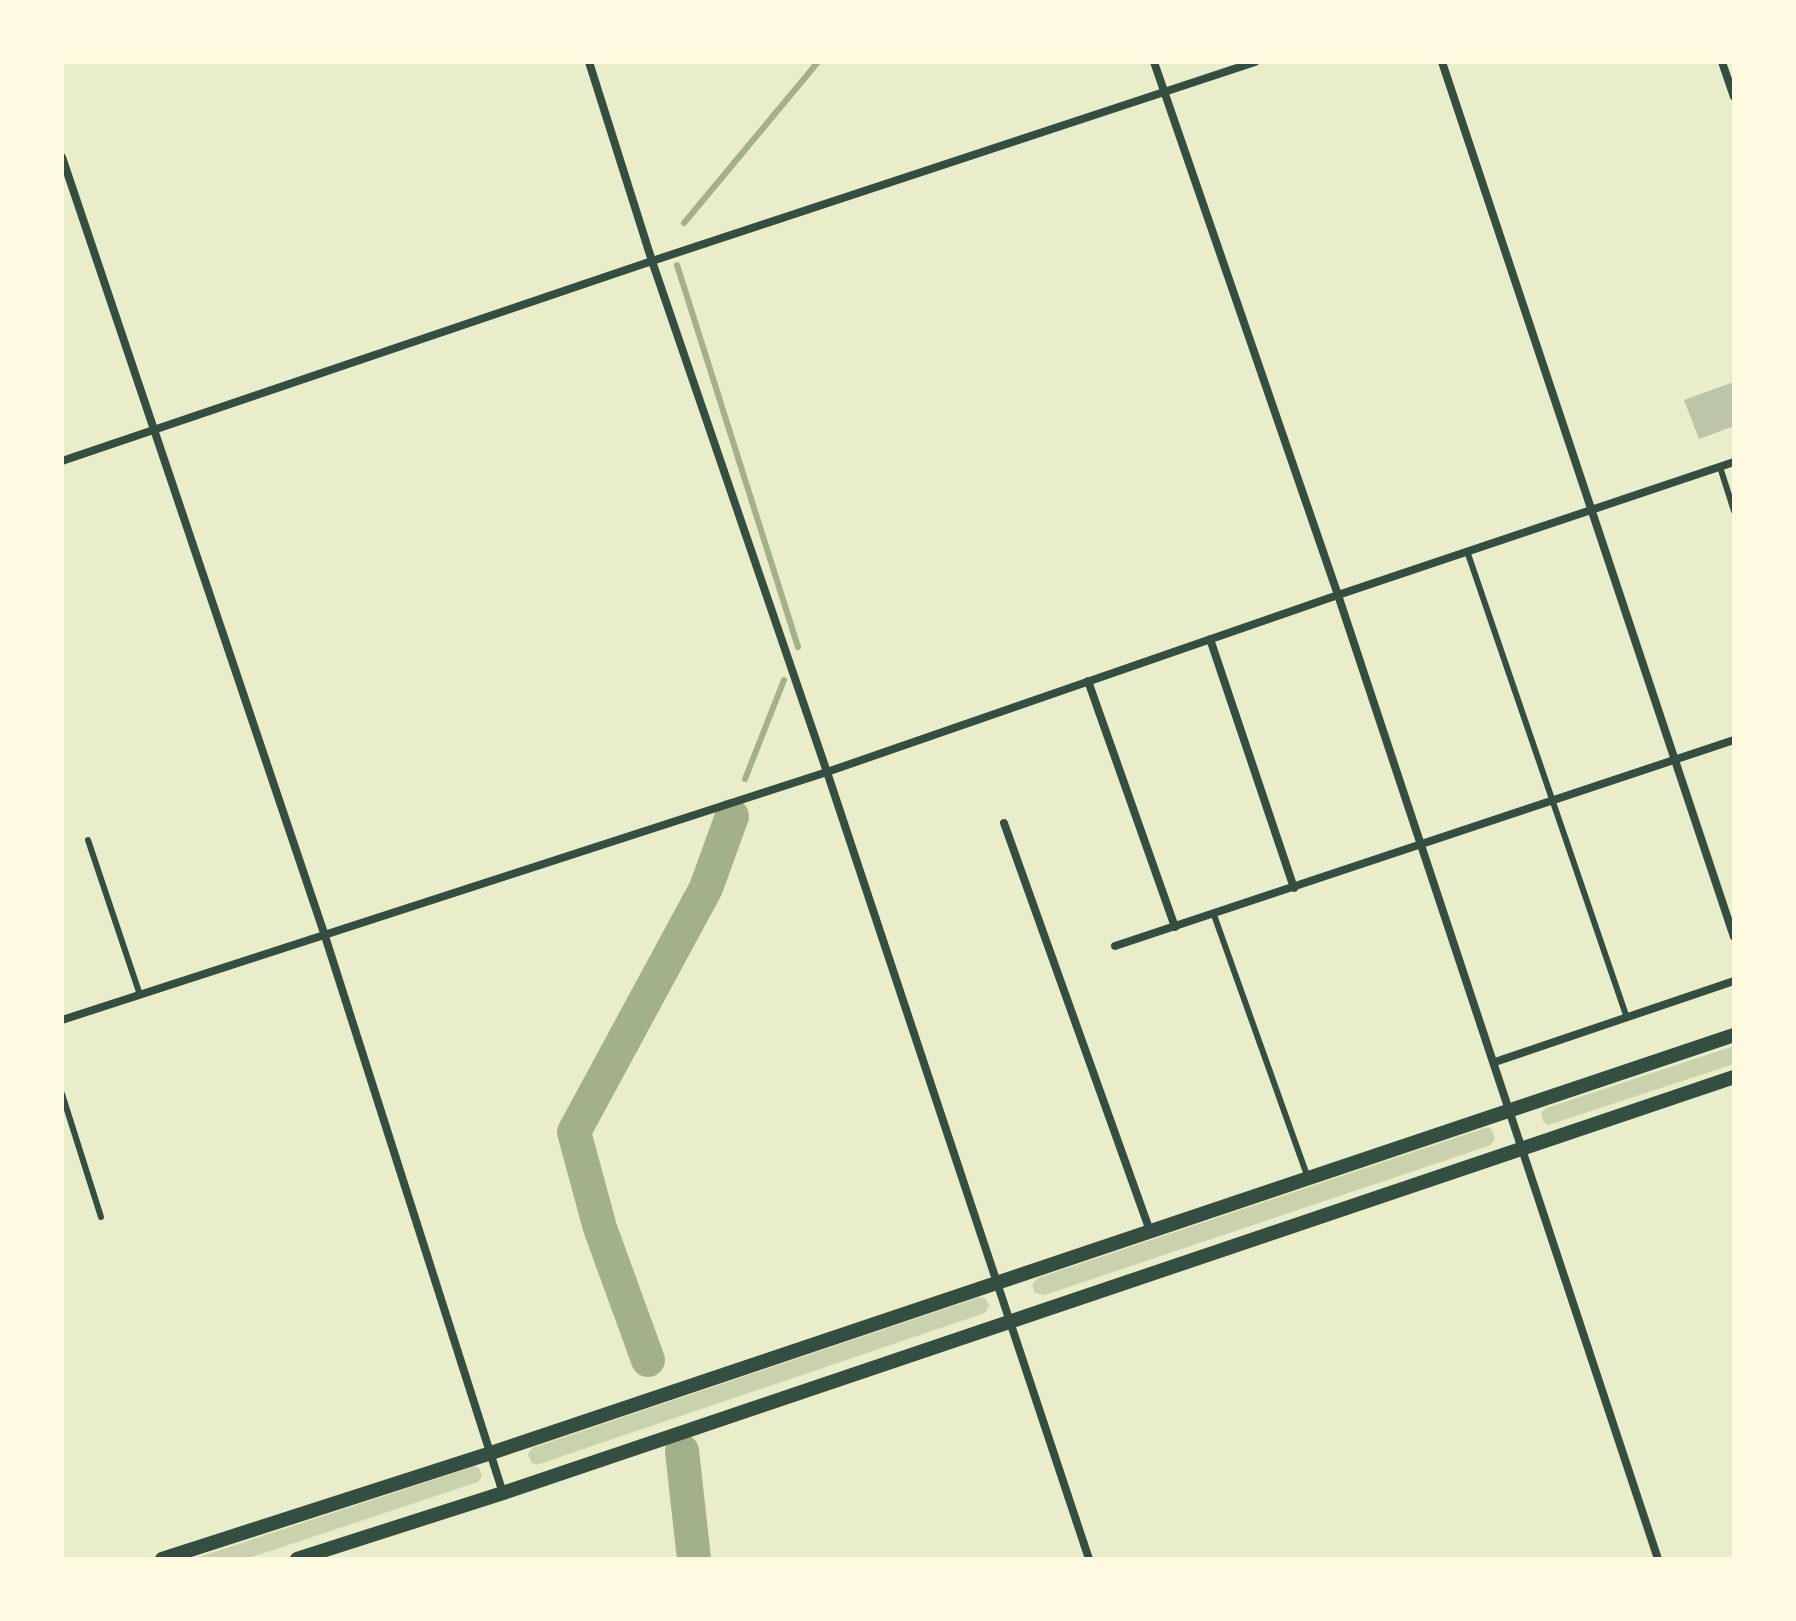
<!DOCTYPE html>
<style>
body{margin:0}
#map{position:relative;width:1796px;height:1621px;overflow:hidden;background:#e9edc9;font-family:"Fira Sans",sans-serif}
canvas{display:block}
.frame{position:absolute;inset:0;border:64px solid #fefae0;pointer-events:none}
</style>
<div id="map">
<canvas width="1796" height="1621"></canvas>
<div class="frame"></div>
</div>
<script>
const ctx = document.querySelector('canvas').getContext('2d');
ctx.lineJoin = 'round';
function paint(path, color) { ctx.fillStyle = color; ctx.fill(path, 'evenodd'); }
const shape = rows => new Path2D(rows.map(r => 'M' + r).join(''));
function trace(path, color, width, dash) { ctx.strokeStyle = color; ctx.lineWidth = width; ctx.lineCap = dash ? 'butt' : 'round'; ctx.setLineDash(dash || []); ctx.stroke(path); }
paint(shape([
 [1734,1046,1734,1064,1548,1125,1543,1121,1541,1113,1546,1108],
 [1485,1128,1491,1128,1495,1138,1491,1145,1045,1295,1035,1293,1032,1284,1038,1278],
 [980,1297,986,1299,989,1306,985,1313,536,1465,531,1462,528,1454,532,1448],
 [475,1466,480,1469,482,1476,478,1482,246,1559,193,1559]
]), '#cad2ad');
trace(shape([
 [684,223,818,62],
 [677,265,798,647],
 [745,779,784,680]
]), '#a3b18a', 6);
trace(shape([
 [648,1360,600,1228,574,1132,706,888,732,816],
 [682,1451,694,1559]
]), '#a3b18a', 34);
paint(shape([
 [1734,382,1734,426,1699,439,1684,400]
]), '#bcc5a7');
trace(shape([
 [1720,467,1734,511],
 [1467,551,1627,1018],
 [88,840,140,995],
 [1214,915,1308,1178],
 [62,1094,101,1217]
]), '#344e41', 6);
trace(shape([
 [589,62,652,261,827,772,1089,1559],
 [1154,62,1338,595,1658,1559],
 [1442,62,1734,937],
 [1722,62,1734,97],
 [62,157,324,933,503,1493],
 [62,461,652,261,1255,62],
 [1210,639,1294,888],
 [1088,681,1175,927],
 [1004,823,1150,1231],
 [1115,946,1734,740],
 [62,1020,827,772,1338,595,1734,462],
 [1495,1062,1734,981]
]), '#344e41', 8);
trace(shape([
 [162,1559,491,1453,1734,1035],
 [297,1559,503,1493,1734,1077]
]), '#344e41', 14);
</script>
